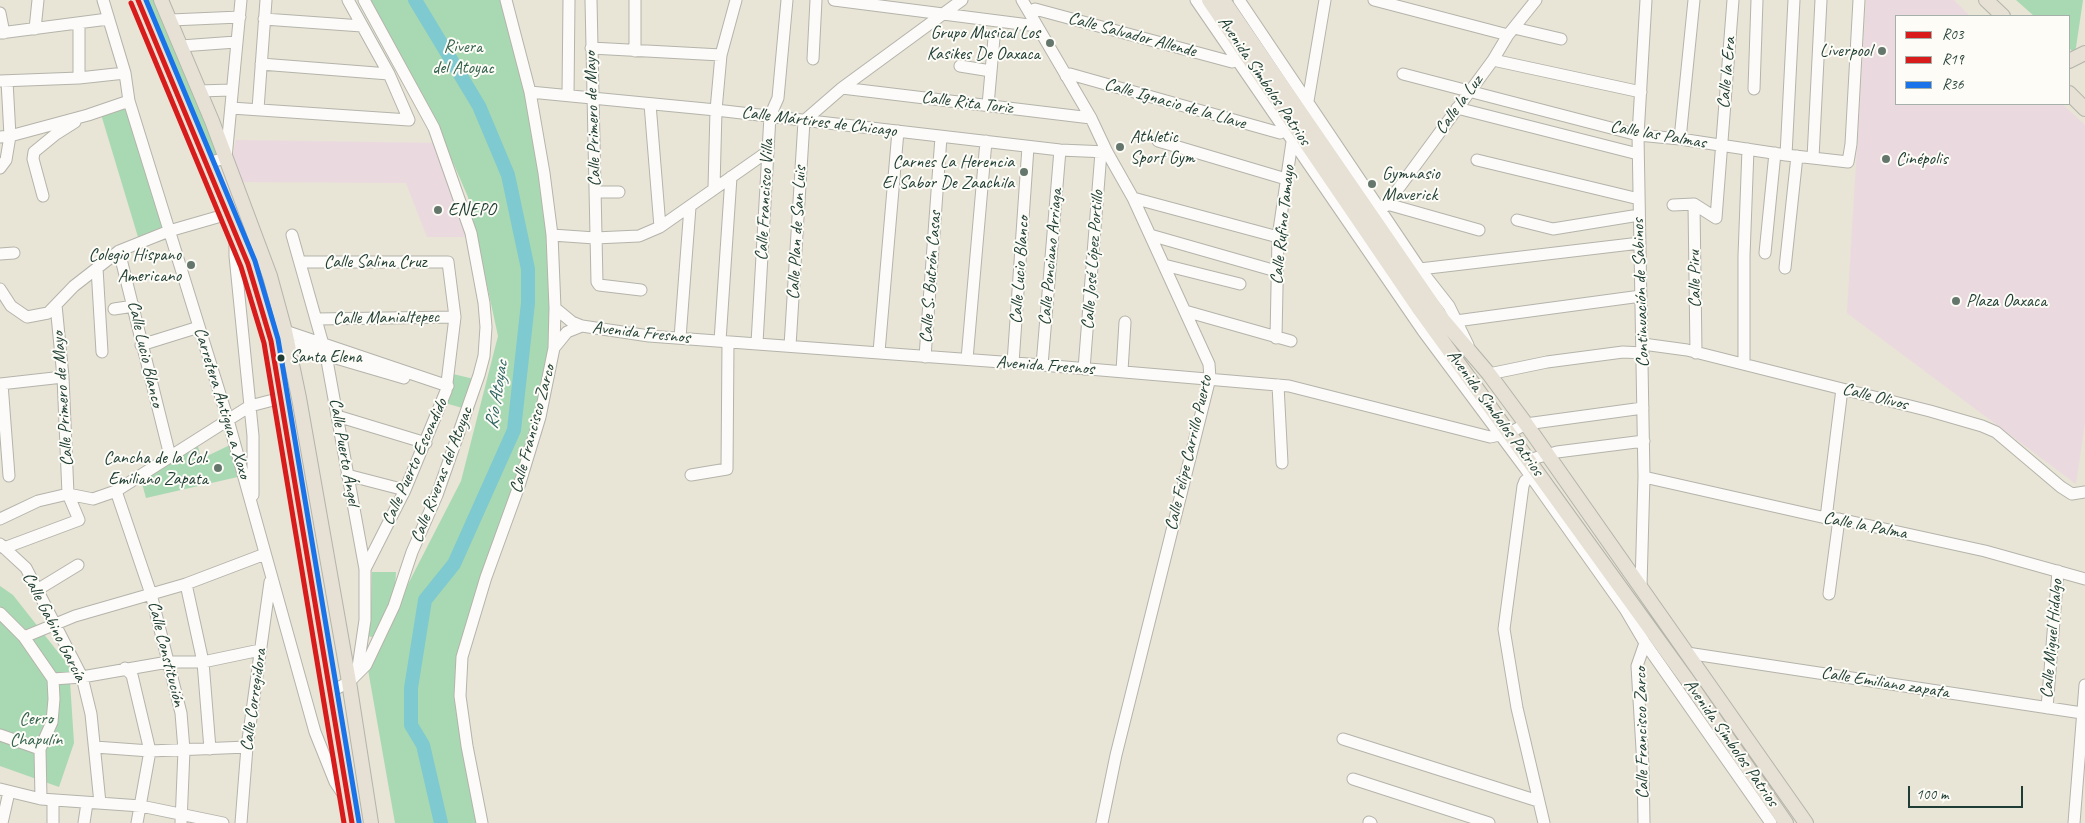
<!DOCTYPE html>
<meta charset="utf-8">
<style>
body{margin:0}
#map{position:relative;width:2085px;height:823px;overflow:hidden;background:#e8e4d6;font-family:Caveat,sans-serif}
canvas{display:block}
.legend{position:absolute;left:1895px;top:15px;width:175px;height:90px;box-sizing:border-box;background:#fdfcf7;border:1px solid #a4b0a9;margin:0;padding:6px 9px;list-style:none;font-size:15px;color:#1f3d34}
.legend li{display:flex;align-items:center;gap:10px;height:25px}
.legend b{width:25px;border:1px solid #a4b0a9}
.scale{position:absolute;left:1908px;top:786px;width:115px;height:22px;box-sizing:border-box;border:2px solid #1f3d34;border-top:0;padding-left:6px;font-size:15px;line-height:18px;white-space:nowrap;color:#1f3d34;-webkit-text-stroke:4px #fdfcf7;paint-order:stroke}
</style>
<div id="map">
<canvas width="2085" height="823"></canvas>
<ul class="legend">
<li><b style="height:6px;background:#d81b1b"></b>R03</li>
<li><b style="height:6px;background:#d81b1b"></b>R19</li>
<li><b style="height:6px;background:#1a73e8"></b>R36</li>
</ul>
<div class="scale">100 m</div>
</div>
<script>
const ctx = document.querySelector('canvas').getContext('2d');
ctx.lineJoin = 'round';
function paint(path, color) { ctx.fillStyle = color; ctx.fill(path, 'evenodd'); }
const shape = rows => new Path2D(rows.map(r => 'M' + r).join(''));
function trace(path, color, width, dash) { ctx.strokeStyle = color; ctx.lineWidth = width; ctx.lineCap = dash ? 'butt' : 'round'; ctx.setLineDash(dash || []); ctx.stroke(path); }
function drawText(font, color, halo, rows, align = 'center') {
  ctx.font = font + ' Caveat,sans-serif'; ctx.lineWidth = 4; ctx.setLineDash([]); ctx.textBaseline = 'middle'; ctx.strokeStyle = halo; ctx.fillStyle = color; for (const [text, x, y, turn = 0] of rows) {
    ctx.save(); ctx.translate(x, y); ctx.rotate((+turn || 0) * Math.PI / 180); ctx.textAlign = isNaN(turn) ? turn : align; if (halo) ctx.strokeText(text, 0, 0); ctx.fillText(text, 0, 0); ctx.restore();
  }
}
paint(shape([
 [1866,0,1954,0,1970,16,1896,16,1896,104,2062,104,2085,125,2085,422,2076,484,1847,313],
 [236,140,436,143,468,237,427,237,406,183,243,182,232,160]
]), '#ebd9e0');
paint(shape([
 [141,0,157,0,219,156,208,161],
 [370,0,503,0,530,92,555,308,540,417,473,617,460,696,480,823,395,823,367,664,461,481,498,336,468,197,428,105],
 [2016,0,2083,0,2075,54,2069,48,2069,16,2034,16],
 [134,99,175,237,141,247,100,111],
 [453,374,474,379,466,409,445,403],
 [197,442,201,459,232,444,242,476,146,498,141,480],
 [372,572,396,572,394,606,377,638,367,636,371,606],
 [0,586,13,595,69,666,74,743,59,787,0,766]
]), '#a9d9b3');
trace(shape([
 [415,0,479,106,508,175,528,269,528,303,514,430,454,564,425,600,411,688,411,725,423,745,441,823]
]), '#7fc9d0', 14);
const minor = shape([
 [103,0,125,73,129,101,228,420,315,732,335,782,347,800],
 [591,0,597,282,599,285,641,290],
 [635,0,635,51],
 [834,0,1029,25,1035,22],
 [1022,0,1091,118,1107,152,1133,198,1209,364,1210,378,1116,755,1102,823],
 [1196,0,1423,331,1525,468,1625,609,1645,643,1771,823],
 [1239,0,1420,269,1449,306,1468,345],
 [1374,0,1508,35],
 [1029,12,1035,9,1232,62,1235,59],
 [0,13,4,33],
 [264,19,362,26],
 [171,20,240,17],
 [79,23,79,78],
 [1514,28,1561,39],
 [35,29,38,0],
 [0,33,108,19],
 [181,46,236,42],
 [591,48,721,55],
 [813,59,816,0],
 [1493,60,1641,92],
 [261,64,389,74],
 [960,66,991,71],
 [1403,74,1638,135,1680,139,1786,155,1848,162,1851,144,1859,0],
 [1066,76,1070,74,1280,133,1284,131],
 [0,81,79,78,125,73],
 [842,88,1091,118],
 [1754,89,1757,0],
 [199,91,231,90],
 [530,92,716,110,1060,150,1107,152],
 [568,95,569,0],
 [1308,101,1325,0],
 [650,104,660,227],
 [988,105,994,38],
 [231,108,409,120,389,74,348,0],
 [1457,108,1638,154],
 [258,109,266,0],
 [0,137,10,136,88,115,129,101],
 [1680,139,1694,0],
 [1158,141,1286,179],
 [1786,155,1794,0],
 [1813,158,1821,0],
 [1477,160,1639,199],
 [207,163,226,158,241,0],
 [0,168,6,160,10,136,7,81],
 [714,188,716,110,721,55,736,0],
 [596,192,619,192],
 [43,196,33,159,34,152,56,134,75,122],
 [1133,198,1278,237],
 [1387,204,1479,230],
 [1694,204,1696,353],
 [1673,205,1694,204,1716,218,1733,0],
 [1381,210,1387,204,1493,60,1508,35,1536,0],
 [1517,220,1553,229,1639,215],
 [235,234,235,256,253,436,253,495],
 [292,235,326,355,365,569,365,620,357,674],
 [552,235,595,238,639,236,660,227,767,152],
 [1150,235,1276,271],
 [119,251,170,456],
 [1765,253,1775,153],
 [0,254,14,253],
 [301,262,448,262,455,317,446,391,405,490,365,569],
 [1164,265,1240,284],
 [97,268,102,352],
 [1785,268,1797,156],
 [1420,269,1640,243],
 [0,289,11,306,27,317,48,313,74,286,119,251,169,231,228,214],
 [555,308,572,322,582,326,649,336,1042,365,1289,386,1490,437,1509,433,1526,424,1643,408],
 [114,309,134,306],
 [1185,311,1291,341],
 [317,319,455,317],
 [1456,321,1641,296],
 [285,331,448,386],
 [680,338,690,207],
 [1276,338,1278,237,1292,142],
 [720,341,731,177],
 [757,343,770,116,778,98,787,0],
 [288,344,404,378],
 [1643,344,1687,350,1930,411,1982,426,1996,432,2061,487,2072,494,2085,492],
 [141,345,199,327],
 [790,346,804,121,842,88,962,0],
 [554,348,567,332,582,326],
 [879,352,898,131],
 [925,357,941,137],
 [967,359,986,141],
 [1013,363,1028,147],
 [1744,364,1744,256,1748,149],
 [1042,365,1060,150],
 [1084,369,1101,152],
 [1122,371,1125,322],
 [1489,374,1547,362,1623,352,1643,353],
 [0,384,63,377],
 [2,384,9,476],
 [1278,385,1282,463],
 [337,416,426,443],
 [1528,460,1557,452,1644,441],
 [347,475,405,490],
 [691,475,727,469,728,342],
 [1531,476,1525,481,1523,486,1504,629,1517,708,1544,823],
 [1644,477,1826,518,1839,519,1985,551,2085,579],
 [116,491,151,594,181,713,184,750,181,823],
 [1826,518,1842,389],
 [0,519,38,501,68,494,93,499,116,491,250,406,281,398],
 [0,544,26,568,82,677,91,714,100,803],
 [4,548,79,520,68,494,63,377,56,305],
 [186,584,203,662,210,749],
 [1641,586,1644,477,1638,135,1646,0],
 [37,590,78,565],
 [1829,594,1839,519],
 [0,613,24,637,53,679,54,699,52,722,40,749,41,799],
 [24,637,75,616,186,584,265,554],
 [1687,653,2082,713],
 [125,668,132,675,150,751,137,823],
 [53,679,82,677,168,662,203,662,260,650],
 [330,692,349,682,366,665,394,606,412,552,437,495,479,375,484,356,486,327,484,303,471,233,434,128,364,0],
 [2047,708,2058,571],
 [0,735,40,749],
 [1343,739,1538,801],
 [95,747,150,751,247,747],
 [1353,779,1489,823],
 [0,789,41,799,141,806,223,823],
 [1369,822,1371,823],
 [2,823,9,792],
 [53,823,53,800],
 [84,823,87,803],
 [241,823,247,747,270,582],
 [482,823,467,746,460,696,462,657,486,577,519,486,540,417,554,348,555,308,552,235,544,173,530,92,506,0],
 [1644,823,1643,766,1637,666,1645,643],
 [2074,823,2085,685]
]);
const major = shape([
 [138,0,248,264,271,341,352,823],
 [161,0,212,121,270,276,285,331,299,398,349,682,371,823],
 [1209,0,1420,310,1688,681,1786,823],
 [1223,0,1443,320,1489,374,1526,424,1806,823],
 [1986,0,2003,16],
 [2069,61,2085,53],
 [2069,93,2085,109]
]);
trace(minor, '#b4b4ab', 13);
trace(major, '#b4b4ab', 16);
trace(minor, '#fcfbf9', 11);
trace(major, '#e6e1d4', 14);
trace(shape([
 [138,0,248,264,271,341,352,823]
]), '#d81b1b', 5);
trace(shape([
 [131,3,241,267,264,343,344,823]
]), '#d81b1b', 5);
trace(shape([
 [146,0,255,261,278,339,359,822]
]), '#1a73e8', 5);
for (const [x, y, r, color] of [
 [1050,43,5,"#65776d"],
 [1882,51,5,"#65776d"],
 [1120,147,5,"#65776d"],
 [1886,159,5,"#65776d"],
 [1024,172,5,"#65776d"],
 [1372,184,5,"#65776d"],
 [438,210,5,"#65776d"],
 [191,265,5,"#65776d"],
 [1956,301,5,"#65776d"],
 [281,358,4.5,"#1f3d34"],
 [218,468,5,"#65776d"]
]) { const dot = new Path2D(); dot.arc(x, y, r, 0, 2 * Math.PI); ctx.fillStyle = color; ctx.fill(dot); trace(dot, '#fdfcf7', 2); }
drawText('17px', '#1f3d34', '#fdfcf7', [
 ["Santa Elena",290,358]
], 'left');
drawText('18px', '#1f3d34', '#fdfcf7', [
 ["Grupo Musical Los",1040,33],
 ["Kasikes De Oaxaca",1040,54],
 ["Liverpool",1872,51],
 ["Athletic",1130,137,"left"],
 ["Sport Gym",1130,158,"left"],
 ["Cinépolis",1896,159,"left"],
 ["Carnes La Herencia",1014,162],
 ["El Sabor De Zaachila",1014,183],
 ["Gymnasio",1382,174,"left"],
 ["Maverick",1382,195,"left"],
 ["ENEPO",448,210,"left"],
 ["Colegio Hispano",181,255],
 ["Americano",181,276],
 ["Plaza Oaxaca",1966,301,"left"],
 ["Cancha de la Col.",208,458],
 ["Emiliano Zapata",208,479]
], 'right');
drawText('18px', '#1f3d34', '#fdfcf7', [
 ["Calle Salvador Allende",1132,35,15],
 ["Calle la Era",1727,73,-85],
 ["Avenida Símbolos Patrios",1264,81,56],
 ["Calle Rita Toriz",967,103,7],
 ["Calle Ignacio de la Llave",1175,104,16],
 ["Calle la Luz",1459,105,-54],
 ["Calle Primero de Mayo",593,119,-92],
 ["Calle Mártires de Chicago",819,122,7],
 ["Calle las Palmas",1658,135,10],
 ["Calle Francisco Villa",765,200,-87],
 ["Calle Rufino Tamayo",1283,225,-84],
 ["Calle Plan de San Luis",797,233,-87],
 ["Calle Ponciano Arriaga",1051,257,-85],
 ["Calle José López Portillo",1093,260,-86],
 ["Calle Salina Cruz",375,262],
 ["Calle Lucio Blanco",1020,270,-86],
 ["Calle S. Butrón Casas",931,277,-86],
 ["Calle Piru",1695,279,-91],
 ["Continuación de Sabinos",1641,293,-92],
 ["Calle Manialtepec",386,318,-1],
 ["Avenida Fresnos",641,333,6],
 ["Calle Lucio Blanco",145,354,77],
 ["Avenida Fresnos",1045,366,4],
 ["Calle Olivos",1875,397,14],
 ["Calle Primero de Mayo",63,399,-94],
 ["Carretera Antigua a Xoxo",222,403,73],
 ["Avenida Símbolos Patrios",1495,413,54],
 ["Calle Francisco Zarco",533,429,-75],
 ["Calle Puerto Ángel",344,452,80],
 ["Calle Felipe Carrillo Puerto",1189,453,-77],
 ["Calle Puerto Escondido",415,462,-66],
 ["Calle Riveras del Atoyac",442,475,-69],
 ["Calle la Palma",1865,526,11],
 ["Calle Gabino García",54,627,63],
 ["Calle Miguel Hidalgo",2052,639,-85],
 ["Calle Constitución",166,654,76],
 ["Calle Emiliano zapata",1885,683,9],
 ["Calle Corregidora",254,700,-82],
 ["Calle Francisco Zarco",1642,733,-91],
 ["Avenida Símbolos Patrios",1731,743,55]
]);
drawText('18px', '#34624d', '#fdfcf7', [
 ["Rivera",463,47],
 ["del Atoyac",463,68],
 ["Cerro",36,719],
 ["Chapulín",36,740]
]);
drawText('italic 19px', '#2e6462', '#fdfcf7', [
 ["Río Atoyac",497,395,-81]
]);
</script>
